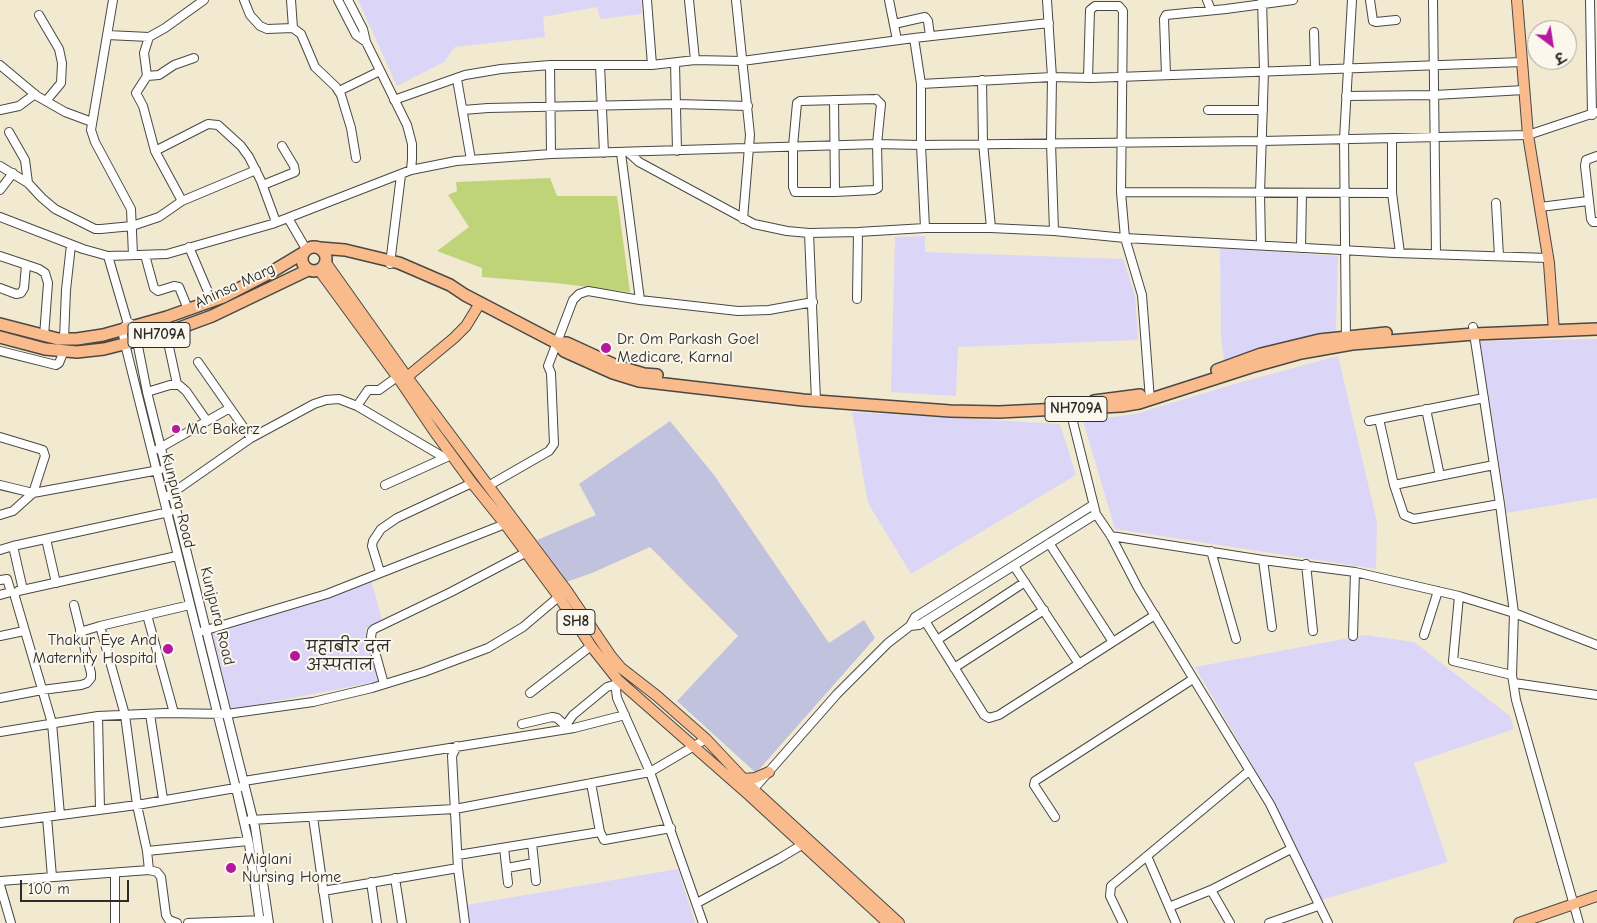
<!DOCTYPE html>
<meta charset="utf-8">
<style>
body{margin:0}
#map{position:relative;width:1597px;height:923px;overflow:hidden;background:#f1ead1;font-family:"Comic Neue","Playpen Sans Deva",sans-serif}
canvas{display:block}
.north{position:absolute;left:1527px;top:20px;width:50px;height:50px;box-sizing:border-box;background:#fbf7ec;border:1px solid #a8a59f;border-radius:50%;rotate:149deg;font-size:14px;font-weight:700;line-height:20px;text-align:center;color:#2b2b2b}
.north::after{content:'';display:block;margin:auto;width:18px;height:22px;background:#b5179e;clip-path:polygon(50% 0,100% 100%,50% 72%,0 100%)}
.scale{position:absolute;left:20px;top:880px;width:109px;height:22px;box-sizing:border-box;border:2px solid #2b2b2b;border-top:0;padding-left:6px;font-size:15px;line-height:18px;white-space:nowrap;color:#2b2b2b;-webkit-text-stroke:4px #fbf7ec;paint-order:stroke}
</style>
<div id="map">
<canvas width="1597" height="923"></canvas>
<div class="north">उ</div>
<div class="scale">100 m</div>
</div>
<script>
const ctx = document.querySelector('canvas').getContext('2d');
ctx.lineJoin = 'round';
function paint(path, color) { ctx.fillStyle = color; ctx.fill(path, 'evenodd'); }
const shape = rows => new Path2D(rows.map(r => 'M' + r).join(''));
function trace(path, color, width, dash) { ctx.strokeStyle = color; ctx.lineWidth = width; ctx.lineCap = dash ? 'butt' : 'round'; ctx.setLineDash(dash || []); ctx.stroke(path); }
function drawText(font, color, halo, rows, align = 'center') {
  ctx.font = font + ' "Comic Neue","Playpen Sans Deva",sans-serif'; ctx.lineWidth = 4; ctx.setLineDash([]); ctx.textBaseline = 'middle'; ctx.strokeStyle = halo; ctx.fillStyle = color; for (const [text, x, y, turn = 0] of rows) {
    ctx.save(); ctx.translate(x, y); ctx.rotate((+turn || 0) * Math.PI / 180); ctx.textAlign = isNaN(turn) ? turn : align; if (halo) ctx.strokeText(text, 0, 0); ctx.fillText(text, 0, 0); ctx.restore();
  }
}
paint(shape([
 [358,0,641,0,642,14,600,19,597,7,543,17,545,37,455,47,444,62,397,86],
 [925,236,925,252,1123,259,1135,295,1138,340,958,347,956,396,891,392,895,237],
 [1220,248,1338,256,1336,331,1224,361,1221,335],
 [1597,339,1597,498,1507,513,1480,341],
 [1338,356,1377,522,1376,569,1115,529,1083,421,1135,414,1238,383],
 [852,412,1060,424,1076,475,911,574,868,503],
 [371,580,382,620,365,629,380,681,230,710,212,631,340,593],
 [1365,635,1414,642,1510,716,1514,729,1414,763,1448,862,1322,900,1270,795,1195,667],
 [678,869,695,923,470,923,467,905]
]), '#dbd6f7');
paint(shape([
 [670,421,714,475,829,643,864,620,875,638,756,773,677,701,738,636,650,547,592,573,566,582,537,540,596,515,579,484]
]), '#c1c2dd');
paint(shape([
 [550,178,557,196,617,196,630,292,555,283,482,277,482,268,437,251,469,227,448,195,457,191,456,182]
]), '#bfd478');
const minor = shape([
 [113,0,91,130,95,142,131,209,133,255],
 [244,0,250,15,260,26,267,29,293,28,301,34,315,67,336,87,341,95,351,128,356,158],
 [291,0,293,28],
 [338,0,356,35,366,42],
 [348,0,363,29,366,42,407,125,412,144,412,159,411,170],
 [647,0,652,65],
 [689,0,695,60],
 [736,0,750,135,743,219],
 [889,0,897,40],
 [1047,0,1052,77,1051,143,1054,231],
 [1207,0,1211,10],
 [1370,0,1373,21,1376,22,1396,20],
 [1433,0,1436,254],
 [1590,0,1592,115],
 [39,15,59,49,62,63,61,83,46,101],
 [894,24,925,17,928,21,930,36],
 [1314,32,1315,69],
 [107,35,149,37,165,28,204,0],
 [149,37,144,53,147,76,136,93,143,106,155,151,182,201],
 [914,38,921,84,921,145,925,228],
 [675,63,677,151],
 [0,65,37,96,65,112,92,122],
 [550,65,551,154],
 [600,65,604,153],
 [1166,75,1164,19,1166,15,1226,9,1293,0],
 [147,76,159,75,174,65,194,58],
 [1088,78,1090,10,1095,6,1119,6,1123,11,1121,192,1125,238,1142,295,1150,400],
 [457,79,471,160],
 [982,80,983,143,991,228],
 [921,84,1052,77,1091,78,1522,62],
 [339,91,380,71],
 [1346,96,1435,95,1524,90],
 [876,99,881,104,877,144,878,188,874,190,835,192,795,192,793,187,793,146,797,103,800,101,876,99],
 [394,100,465,75,501,69,550,65,652,65,695,60,742,61,914,38,1049,23],
 [834,100,835,192],
 [0,110,19,106,35,94],
 [463,110,488,108,676,104,748,106],
 [1208,110,1263,110],
 [9,132,25,160,28,183],
 [1392,139,1392,193,1400,253],
 [155,151,208,124,218,125,241,146,249,157,261,181,276,222],
 [621,153,640,300],
 [629,153,639,162,754,224,787,231,809,233,858,232,925,228,991,228,1054,231,1125,238,1395,253,1548,258],
 [1597,156,1586,160,1585,166,1591,219,1593,222,1597,222],
 [0,166,28,183,42,198,55,209,95,229,101,229,132,226,159,217,182,201,256,170],
 [263,185,295,172,294,166,282,146],
 [0,190,13,173],
 [1121,192,1392,193],
 [1496,203,1499,256],
 [1540,207,1588,201],
 [0,217,83,249,108,256,167,254,272,224,411,170,456,161,551,154,877,144,921,145,1262,141,1528,135,1597,112],
 [288,218,306,249],
 [809,233,816,401],
 [1261,245,1260,193,1264,71,1262,0],
 [189,247,212,301],
 [1301,248,1302,193],
 [145,255,154,288,158,291,174,286,179,287,188,309],
 [0,256,39,269,45,273,48,283,44,336],
 [108,256,127,321],
 [390,264,401,175],
 [0,288,16,294,21,293,24,288,26,265],
 [857,299,858,232],
 [127,321,134,326,147,392,255,827,269,923],
 [124,327,122,330,125,344,236,788,249,844,260,923],
 [1473,327,1500,504,1514,613,1512,675,1516,700,1579,923],
 [166,333,177,384],
 [64,339,66,290,71,245],
 [1346,340,1344,139,1352,0],
 [0,351,56,365,59,363,64,351],
 [198,362,251,438],
 [147,392,170,385,179,385,186,391,207,421],
 [1068,402,1096,514,1111,536,1138,588,1270,804,1328,923],
 [357,406,368,390,379,390,397,377],
 [1426,409,1440,476],
 [1379,419,1394,485,1404,515,1414,519,1500,504],
 [1369,421,1484,398],
 [0,437,43,450,45,456,33,493,13,511,0,515],
 [158,449,230,408],
 [0,485,33,493,159,470],
 [385,485,447,457],
 [1394,485,1494,465],
 [488,486,549,451,554,444,551,373,548,366,573,300,579,294,588,291,640,300,738,311,769,310,813,302],
 [168,496,251,438,314,404,326,400,339,399,357,406,445,458],
 [1111,536,1263,560,1355,572,1459,596,1514,613,1597,645],
 [46,539,56,583],
 [1049,543,1113,642],
 [13,546,23,590],
 [0,550,13,546,169,512],
 [1211,551,1236,639],
 [1263,560,1272,627],
 [1306,564,1313,631],
 [1014,566,1079,664],
 [380,572,372,546,373,541,381,529,397,518,472,483],
 [0,580,7,579,11,592],
 [0,595,11,592,15,593],
 [1459,596,1453,661,1512,675],
 [147,615,174,713],
 [925,621,984,715,989,718,999,715,1155,615],
 [100,626,125,715,137,805,147,851,149,870],
 [910,626,919,625,1096,514],
 [203,631,327,594,505,524],
 [80,632,100,626,190,605],
 [1424,635,1438,591],
 [0,636,24,631],
 [1353,636,1355,572],
 [937,640,1025,582],
 [954,668,1044,610],
 [618,680,616,690,617,698,650,772,703,923],
 [1514,683,1597,695],
 [384,684,371,637,372,631,374,629,451,592,525,553],
 [530,693,591,646],
 [0,698,42,690,81,685,87,683,91,678,91,673,74,605],
 [150,714,163,799],
 [98,716,100,809],
 [522,724,552,717,557,718,566,726],
 [565,729,568,722,573,715,607,687,617,684],
 [0,732,98,716,166,713,227,714,313,702,372,688,424,672,488,648,523,627,562,594],
 [457,746,452,756,458,868,465,923],
 [244,781,574,728,625,715],
 [591,783,600,832,604,840,671,828],
 [751,792,837,694,888,643,910,626,915,617,1093,505],
 [60,815,52,723,15,597,15,594,18,591,177,556],
 [47,817,52,877],
 [313,817,328,923],
 [1055,817,1034,785,1035,781,1193,679],
 [250,820,455,809,650,772,706,739],
 [0,823,137,805,241,787],
 [532,843,536,881],
 [504,848,508,883],
 [147,851,248,841],
 [458,855,600,832],
 [1147,856,1176,923],
 [507,868,534,863],
 [395,878,402,923],
 [0,881,149,870,157,872,161,877,166,915,169,920,177,923],
 [371,882,377,923],
 [0,885,11,923],
 [1211,890,1291,849],
 [323,891,458,868],
 [697,903,780,858,805,843],
 [1169,907,1211,890,1230,923],
 [115,923,115,873],
 [188,923,263,920],
 [1123,923,1110,896,1111,886,1249,771],
 [1269,923,1318,906]
]);
const major = shape([
 [1517,0,1528,135,1549,263,1554,331],
 [326,263,407,377,567,591,611,656,621,668,657,696,706,739,754,790,899,923],
 [319,270,401,382,434,431,472,483,505,524,559,597,591,646,618,680,749,795,888,923],
 [407,377,454,338,466,326,480,303],
 [744,779,755,778,769,772],
 [1519,923,1597,896]
]);
const highway = shape([
 '302 259a12 12 0 1 1 24 0a12 12 0 1 1-24 0Z',
 [320,248,345,250,399,263,450,285,465,295,557,343,564,351,613,373,639,381,803,400,950,411,999,412,1121,406,1139,403,1251,367,1301,353,1352,344,1474,334,1597,329],
 [0,324,58,339,77,339,103,335,167,317,223,297,273,271,303,253],
 [0,337,45,349,77,352,104,349,163,334,212,316,308,270],
 [557,343,567,343,617,366,644,374,657,375],
 [1217,370,1261,354,1319,340,1386,333],
 [1094,401,1140,395]
]);
trace(minor, '#494844', 10);
trace(major, '#494844', 12);
trace(highway, '#494844', 14);
trace(minor, '#fff', 8);
trace(major, '#fabb8c', 10);
trace(highway, '#fabb8c', 11);
for (const [x, y, r, color] of [
 [606,348,6,"#b5179e"],
 [176,429,5,"#b5179e"],
 [168,649,6,"#b5179e"],
 [295,656,6,"#b5179e"],
 [231,868,6,"#b5179e"]
]) { const dot = new Path2D(); dot.arc(x, y, r, 0, 2 * Math.PI); ctx.fillStyle = color; ctx.fill(dot); trace(dot, '#fbf7ec', 2); }
for (const [x, y, w] of [
 [159,335,62],
 [1076,409,62],
 [576,622,38]
]) { const box = new Path2D(); box.roundRect(x - w / 2, y - 12.5, w, 25, 4); ctx.fillStyle = '#fbf7ec'; ctx.fill(box); trace(box, '#2b2b2b', 1); }
drawText('bold 15px', '#2b2b2b', null, [
 ["NH709A",159,335],
 ["NH709A",1076,409],
 ["SH8",576,622]
]);
drawText('16px', '#2b2b2b', '#fbf7ec', [
 ["Ahinsa Marg",235,286,-25],
 ["Kunpura Road",178,501,76],
 ["Kunjpura Road",217,616,76]
]);
drawText('16px', '#2b2b2b', '#fbf7ec', [
 ["Dr. Om Parkash Goel",617,339],
 ["Medicare, Karnal",617,357],
 ["Mc Bakerz",186,429],
 ["Thakur Eye And",157,640,"right"],
 ["Maternity Hospital",157,658,"right"],
 ["महाबीर दल",306,647],
 ["अस्पताल",306,665],
 ["Miglani",242,859],
 ["Nursing Home",242,877]
], 'left');
</script>
